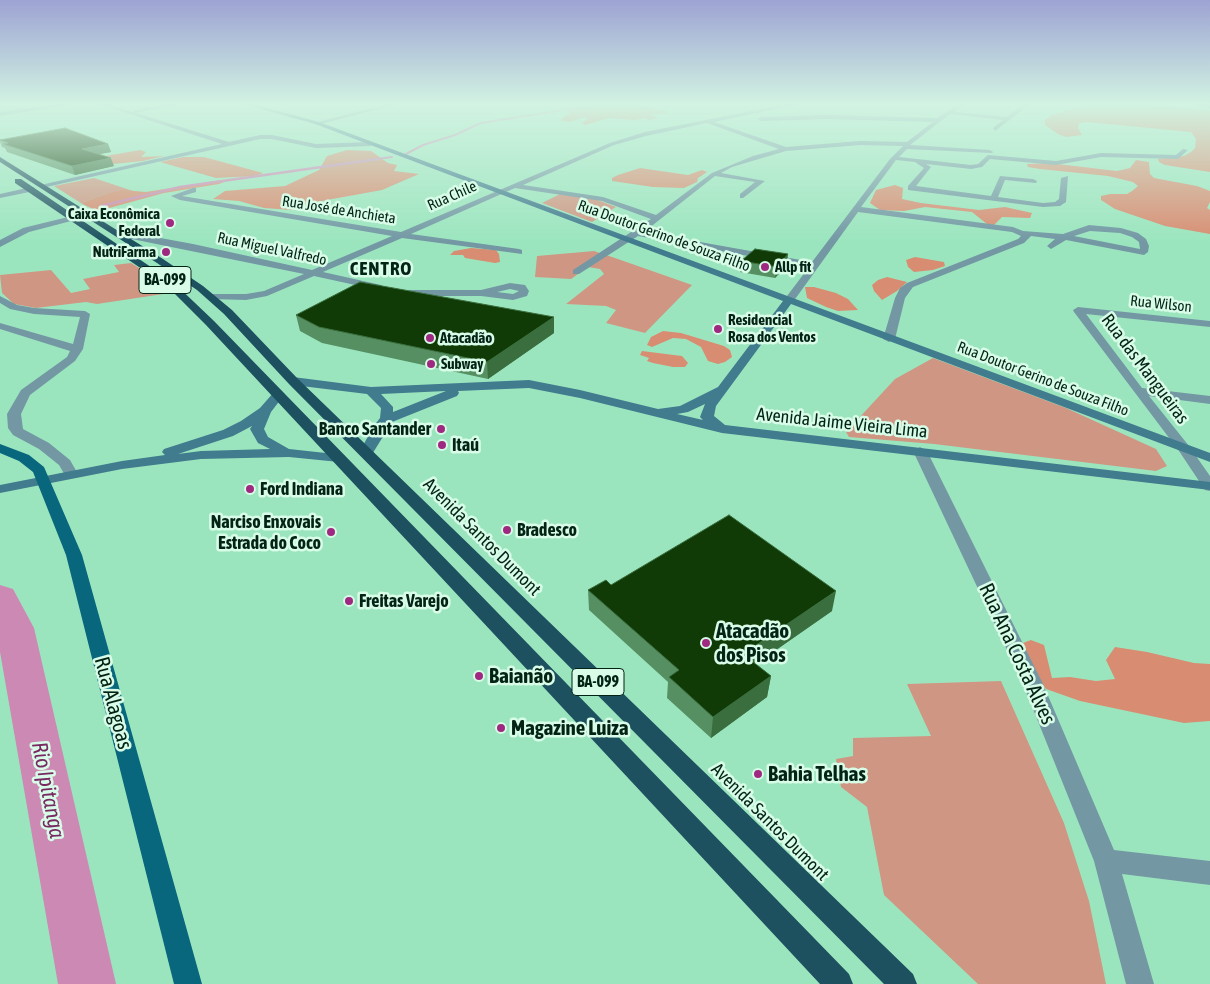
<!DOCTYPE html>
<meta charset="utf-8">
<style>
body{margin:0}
canvas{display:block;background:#9be5be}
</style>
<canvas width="1210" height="984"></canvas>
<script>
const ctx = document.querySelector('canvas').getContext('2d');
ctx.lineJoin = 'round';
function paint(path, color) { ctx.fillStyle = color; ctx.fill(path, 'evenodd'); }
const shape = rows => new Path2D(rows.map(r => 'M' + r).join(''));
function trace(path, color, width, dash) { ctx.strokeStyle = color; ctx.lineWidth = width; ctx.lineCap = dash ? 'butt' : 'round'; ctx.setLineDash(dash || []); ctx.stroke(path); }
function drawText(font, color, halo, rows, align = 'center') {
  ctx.font = font + ' "Asap Condensed",sans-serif'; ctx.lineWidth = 5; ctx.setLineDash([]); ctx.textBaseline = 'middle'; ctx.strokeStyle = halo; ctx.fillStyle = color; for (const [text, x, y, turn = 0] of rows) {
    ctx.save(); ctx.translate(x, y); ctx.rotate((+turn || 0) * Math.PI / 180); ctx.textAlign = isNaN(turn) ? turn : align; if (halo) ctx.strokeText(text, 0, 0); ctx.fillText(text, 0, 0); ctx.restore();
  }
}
paint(shape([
 [94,178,133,191,108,193,84,202,84,205,54,186],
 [560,194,595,199,616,207,592,222,542,203],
 [594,251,615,258,692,285,645,333,606,323,616,310,606,306,566,304,604,274,600,269,588,267,571,279,535,277,537,256],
 [131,263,159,280,170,293,97,304,86,302,36,308,14,304,2,293,0,275,51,270,71,293,90,289,83,279,119,272,114,265],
 [933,358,1066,408,1156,449,1167,466,1156,471,934,444,849,437,846,432,895,379],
 [1001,681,1064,823,1089,901,1106,984,978,984,884,895,867,807,841,787,836,759,853,756,853,738,931,736,907,684]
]), '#cf9783');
paint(shape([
 [592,104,634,104,668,112,665,114,650,114,658,118,649,120,646,118,635,120,609,118,585,125,581,123,588,119,585,117,570,122,561,121,562,118,570,113,567,111],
 [1088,104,1142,104,1210,110,1210,172,1165,165,1159,162,1158,159,1184,156,1191,152,1195,148,1196,139,1191,132,1086,122,1079,123,1078,128,1082,135,1066,137,1058,134,1045,125,1045,120,1052,115],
 [140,150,146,152,141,157,164,156,143,161,113,164,107,164,106,161,113,158,98,159,100,157],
 [347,150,371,151,388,163,397,165,394,171,419,174,382,190,316,202,292,210,264,208,239,201,213,199,225,191,285,186,319,170,327,156],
 [183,157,204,157,263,173,256,176,216,178,160,162],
 [1136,160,1149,162,1150,174,1154,178,1197,186,1210,191,1210,202,1207,208,1210,210,1210,234,1165,226,1115,209,1101,200,1101,196,1110,194,1127,194,1132,191,1138,186,1133,182,1108,176,1040,169,1028,167,1027,164,1049,163,1117,171,1130,168],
 [640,168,688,175,702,170,707,172,698,178,697,182,684,188,653,187,612,181,612,178,618,175],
 [222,180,224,182,219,184,164,193,102,210,96,210,84,205,84,202,108,193,123,190,146,192],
 [895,185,903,188,902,199,921,203,979,210,1005,207,1032,213,1030,218,1002,217,993,226,987,224,972,212,925,207,904,211,880,210,870,203,876,190],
 [471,248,496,250,499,254,500,262,495,263,465,258,463,255,450,255,454,251],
 [915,257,944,262,945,266,933,270,914,272,908,267,906,260],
 [887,277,907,282,897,291,882,300,874,291,872,285,878,280],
 [805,287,814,287,836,293,848,299,858,310,838,311,826,307,807,298],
 [663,331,681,333,724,346,730,350,732,357,725,362,718,364,708,361,701,347,686,339,673,338,652,347,647,345,651,337],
 [642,351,682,356,688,363,685,367,673,367,653,363,647,361,649,358,640,355],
 [1031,640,1044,645,1052,678,1070,677,1096,681,1115,679,1106,660,1115,647,1147,652,1194,663,1210,664,1210,721,1184,723,1080,701,1046,689,1033,670,1023,643]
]), '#d88d72');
trace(shape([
 [406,154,423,145,455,135,481,123,601,104],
 [369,160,392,157]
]), '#cc89b4', 2);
trace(shape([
 [101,206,180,187,378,159]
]), '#cc89b4', 2.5);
paint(shape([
 [0,585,13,589,34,628,116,984,58,984,0,652,0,585]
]), '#cc89b4');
paint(shape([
 [59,104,75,104,0,116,0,112,59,104],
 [99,104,107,104,229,142,260,135,272,135,316,144,370,142,373,144,370,146,316,148,272,139,260,139,42,188,41,186,45,184,222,144,99,104],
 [166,104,179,104,135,113,132,111,166,104],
 [388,104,398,104,317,125,314,123,388,104],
 [787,104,799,104,714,122,786,147,860,141,907,142,933,122,827,119,761,121,758,119,761,117,827,115,937,118,959,104,965,104,955,112,1007,117,1024,104,1030,104,995,131,993,128,1003,120,950,114,910,145,990,150,993,152,992,153,907,149,899,157,971,165,978,164,988,155,1056,161,1101,153,1176,155,1183,149,1188,150,1178,159,1101,157,1056,165,990,159,982,167,971,169,926,164,931,167,916,186,991,196,1000,176,1033,179,1037,181,1036,183,1005,180,998,197,1043,203,1055,202,1059,199,1061,178,1068,176,1066,202,1060,206,1043,207,908,190,908,186,924,168,915,162,896,160,861,207,1013,227,1023,231,1063,234,1089,225,1121,228,1138,233,1146,239,1149,246,1148,252,1144,255,1066,240,1051,249,1047,246,1055,239,1031,236,1024,243,913,287,905,298,895,339,889,342,883,339,895,298,900,288,907,283,1018,239,1021,236,1012,232,858,212,793,302,789,303,784,300,809,267,638,236,579,274,573,274,573,270,651,219,602,201,515,188,411,234,519,249,522,250,522,254,402,238,323,272,381,285,383,287,378,290,314,276,267,296,246,300,210,299,205,296,206,294,246,294,264,291,304,274,117,236,113,233,117,230,193,244,312,270,392,236,180,200,171,196,193,188,196,188,196,192,182,196,401,232,610,143,645,132,787,104],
 [707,123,779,149,753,156,712,173,656,215,603,197,523,185,614,145,646,136,707,123],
 [860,145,903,146,890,159,812,262,644,232,715,176,755,182,740,194,740,198,743,198,765,181,721,173,732,167,786,151,860,145],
 [1090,231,1120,233,1132,237,1139,242,1140,249,1074,236,1090,231],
 [1194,104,1210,104,1210,108,1196,106,1194,104],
 [31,187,34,187,34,191,0,198,0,194,31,187],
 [72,216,76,218,75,220,29,232,0,247,0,240,23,228,72,216],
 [510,283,525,285,529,291,527,296,513,300,481,296,410,296,405,293,410,290,481,290,510,283],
 [510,289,519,291,513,294,497,292,510,289],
 [0,296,17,305,34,308,85,311,90,314,83,349,75,361,30,395,21,414,23,429,49,443,70,460,78,474,76,477,66,477,59,465,39,449,13,435,8,428,7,414,21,390,67,357,70,351,0,329,0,323,73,344,80,317,34,314,10,309,0,303,0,296],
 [1078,307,1210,321,1210,327,1086,314,1142,388,1210,396,1210,404,1149,396,1189,446,1210,476,1210,491,1205,490,1179,451,1074,312,1073,310,1078,307],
 [920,447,927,451,1043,684,1114,850,1210,861,1210,885,1122,874,1154,984,1126,984,1094,861,1023,684,913,451,920,447]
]), '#7398a4');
paint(shape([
 [243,104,252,104,319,122,1210,453,1210,462,791,304,716,406,714,416,725,425,1210,482,1210,490,722,433,580,398,529,388,458,391,459,393,457,396,392,422,371,456,361,456,359,453,373,427,380,418,381,408,367,394,293,385,287,381,289,378,293,377,371,387,529,380,580,390,658,409,680,406,718,387,783,301,315,124,243,104],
 [446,391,393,412,393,407,381,394,446,391],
 [705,404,700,417,703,420,677,414,688,412,705,404],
 [278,391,284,395,271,412,264,429,268,437,289,449,344,455,346,458,344,461,339,462,289,457,201,459,122,469,0,493,0,485,122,461,165,455,162,452,164,449,223,430,241,421,260,408,274,392,278,391],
 [252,426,250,429,258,443,270,449,201,451,178,454,233,436,252,426]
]), '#417b8e');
paint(shape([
 [0,444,29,455,44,467,82,555,202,984,174,984,66,555,33,472,19,461,0,453,0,444]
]), '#08667d');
paint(shape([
 [0,157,163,259,203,286,232,310,297,378,913,974,917,984,884,984,289,384,224,314,197,290,157,263,0,162,0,157],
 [15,179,21,179,173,282,214,321,849,974,853,984,820,984,206,325,167,286,15,183,15,179]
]), '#1d5160');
paint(shape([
 [0,139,108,144,111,152,99,154,114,166,75,175,7,152,5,148,2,147,0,142],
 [741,261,787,265,775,278,740,272],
 [296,315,554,317,554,333,488,379,322,343,300,331],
 [611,585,832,611,756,664,771,676,767,697,711,738,667,698,668,682,589,610,588,590]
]), '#569062');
paint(shape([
 [108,144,111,152,84,157,82,149],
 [111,158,114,166,75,175,72,166],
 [788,254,787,265,775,278,777,267],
 [554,317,554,333,488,379,487,362],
 [836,591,832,611,740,675,743,654],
 [771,676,767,697,711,738,713,717]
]), '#3a6e3e');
const building = shape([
 [65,128,108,144,82,149,111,158,72,166,3,144,8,143,0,140,65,128],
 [755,249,788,254,777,267,741,261,755,249],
 [360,282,554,317,487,362,319,327,296,315,360,282],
 [729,515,836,591,743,654,771,676,713,717,669,677,679,670,588,590,606,580,611,585,729,515]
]);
paint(building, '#103b07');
trace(building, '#3a6e3e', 1);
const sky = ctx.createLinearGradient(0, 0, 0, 242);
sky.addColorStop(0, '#9da3d3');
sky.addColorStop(0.43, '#d2f3e2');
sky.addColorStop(1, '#d2f3e200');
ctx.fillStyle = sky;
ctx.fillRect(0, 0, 1210, 242);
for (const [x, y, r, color] of [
 [170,223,5,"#9f2880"],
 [166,252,5,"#9f2880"],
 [765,267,5,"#9f2880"],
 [718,329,5,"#9f2880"],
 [430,338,5,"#9f2880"],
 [431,364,5,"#9f2880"],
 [441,429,5,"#9f2880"],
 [442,445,5,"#9f2880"],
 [250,489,5,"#9f2880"],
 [507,530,5,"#9f2880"],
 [331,532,5,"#9f2880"],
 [349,601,5,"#9f2880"],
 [706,643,5,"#9f2880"],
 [479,676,5,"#9f2880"],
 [501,728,5,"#9f2880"],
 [758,774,5,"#9f2880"]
]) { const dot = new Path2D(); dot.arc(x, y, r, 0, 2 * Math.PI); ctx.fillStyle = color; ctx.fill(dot); trace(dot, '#d8fce8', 2); }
drawText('15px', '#032315', '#d8fce8', [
 ["Rua Chile",452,196,-24],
 ["Rua José de Anchieta",339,210,9],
 ["Rua Doutor Gerino de Souza Filho",664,236,20],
 ["Rua Miguel Valfredo",272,249,12],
 ["Rua Wilson",1161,304,6],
 ["Rua Doutor Gerino de Souza Filho",1043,379,21]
]);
drawText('bold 15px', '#032315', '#d8fce8', [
 ["Caixa Econômica",160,214,"right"],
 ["Federal",160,231,"right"],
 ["NutriFarma",156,252,"right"],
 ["Allp fit",775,267],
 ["Residencial",728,320],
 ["Rosa dos Ventos",728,337],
 ["Atacadão",440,338],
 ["Subway",441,364]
], 'left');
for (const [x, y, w] of [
 [165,280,52],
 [598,682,52]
]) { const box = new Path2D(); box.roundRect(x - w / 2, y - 13.5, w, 27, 4); ctx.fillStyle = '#d8fce8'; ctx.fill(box); trace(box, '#032315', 1); }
drawText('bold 16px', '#032315', null, [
 ["BA-099",165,280],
 ["BA-099",598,682]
]);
drawText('18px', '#032315', '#d8fce8', [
 ["Rua das Mangueiras",1145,369,53],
 ["Avenida Jaime Vieira Lima",842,423,6],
 ["Avenida Santos Dumont",482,537,45],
 ["Avenida Santos Dumont",770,822,45]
]);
drawText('bold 18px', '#032315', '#d8fce8', [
 ["Banco Santander",431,429,"right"],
 ["Itaú",452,445],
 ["Ford Indiana",260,489],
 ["Narciso Enxovais",321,522,"right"],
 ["Estrada do Coco",321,543,"right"],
 ["Bradesco",517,530],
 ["Freitas Varejo",359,601]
], 'left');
ctx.letterSpacing = '1px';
drawText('bold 19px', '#032315', '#d8fce8', [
 ["CENTRO",381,269]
]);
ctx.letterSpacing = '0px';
drawText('bold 21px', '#032315', '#d8fce8', [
 ["Atacadão",716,631],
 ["dos Pisos",716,655],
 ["Baianão",489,676],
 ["Magazine Luiza",511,728],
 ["Bahia Telhas",768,774]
], 'left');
drawText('21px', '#032315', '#d8fce8', [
 ["Rua Ana Costa Alves",1017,654,65],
 ["Rua Alagoas",113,703,75]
]);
drawText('italic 22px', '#782961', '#d8fce8', [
 ["Rio Ipitanga",48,790,79]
]);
</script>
